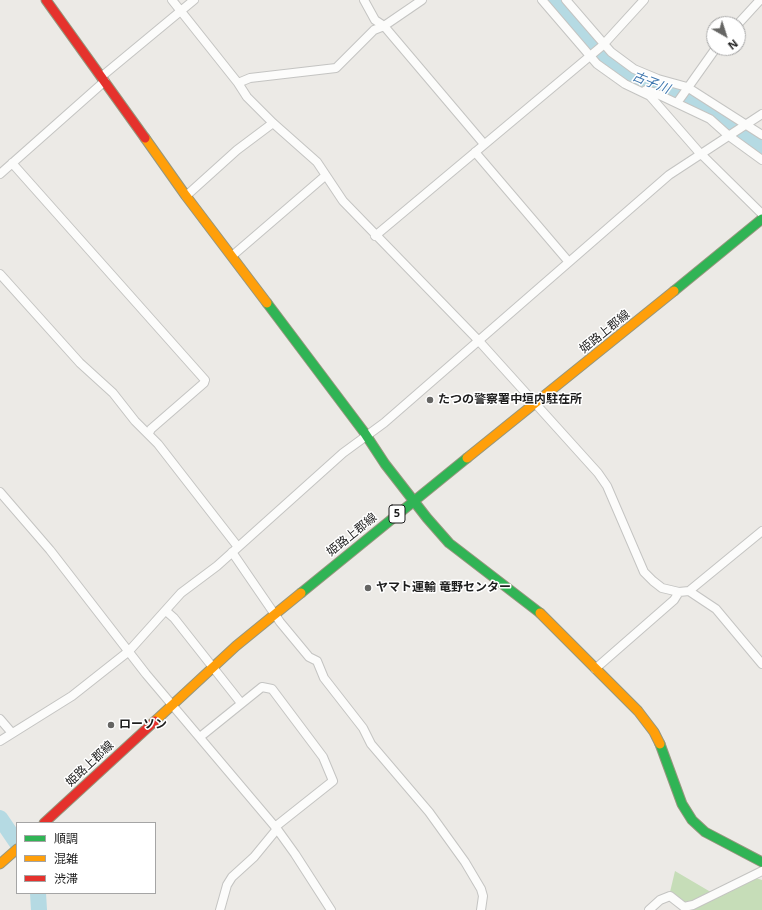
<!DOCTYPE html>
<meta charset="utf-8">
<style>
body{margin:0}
#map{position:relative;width:762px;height:910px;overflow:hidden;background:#eceae6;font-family:"Open Sans","Noto Sans JP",sans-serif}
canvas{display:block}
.legend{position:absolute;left:16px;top:822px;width:140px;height:72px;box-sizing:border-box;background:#fff;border:1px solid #a5a5a5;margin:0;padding:5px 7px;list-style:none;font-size:12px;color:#1d1d1d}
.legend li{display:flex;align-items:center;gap:8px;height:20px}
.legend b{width:20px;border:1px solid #a5a5a5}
.north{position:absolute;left:706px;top:16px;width:40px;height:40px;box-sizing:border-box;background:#fff;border:1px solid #a5a5a5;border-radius:50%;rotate:141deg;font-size:11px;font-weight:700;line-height:16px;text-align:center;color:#1d1d1d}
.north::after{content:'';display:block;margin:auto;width:14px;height:18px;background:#656563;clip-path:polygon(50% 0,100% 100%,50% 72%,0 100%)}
</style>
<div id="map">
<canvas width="762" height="910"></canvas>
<ul class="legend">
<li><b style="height:5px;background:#30b455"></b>順調</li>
<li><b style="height:5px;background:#ff9f0a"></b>混雑</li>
<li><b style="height:5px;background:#e5322d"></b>渋滞</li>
</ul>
<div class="north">N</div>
</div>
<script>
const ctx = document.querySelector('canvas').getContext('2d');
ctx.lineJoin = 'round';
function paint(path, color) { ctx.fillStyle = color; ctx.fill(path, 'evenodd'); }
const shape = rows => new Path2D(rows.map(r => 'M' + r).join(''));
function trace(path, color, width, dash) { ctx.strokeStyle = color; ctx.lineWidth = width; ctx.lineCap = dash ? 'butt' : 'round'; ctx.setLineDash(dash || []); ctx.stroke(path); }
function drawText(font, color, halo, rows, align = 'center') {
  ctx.font = font + ' "Open Sans","Noto Sans JP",sans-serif'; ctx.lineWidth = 3; ctx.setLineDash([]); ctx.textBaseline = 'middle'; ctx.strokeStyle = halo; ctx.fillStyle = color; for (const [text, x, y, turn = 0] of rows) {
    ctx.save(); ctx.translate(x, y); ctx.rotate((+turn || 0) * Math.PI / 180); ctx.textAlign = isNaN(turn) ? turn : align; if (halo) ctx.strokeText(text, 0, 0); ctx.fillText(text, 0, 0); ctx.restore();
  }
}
paint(shape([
 [675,871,709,891,724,892,756,878,762,880,762,910,692,910,690,904,684,903,670,892]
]), '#c6ddb8');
trace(shape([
 [557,0,601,53,619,70,690,98,715,113,762,146],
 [0,818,17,843],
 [38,893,39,910]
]), '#b5dae3', 16);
const street = shape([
 [172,0,238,83,247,97,273,123,317,162,343,201,478,340,598,473,607,486,644,572,653,581,662,588,679,592,689,591,762,531],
 [364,0,375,20,384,26,484,144],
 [542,0,597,64,625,84,650,96,698,151,762,214],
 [566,0,611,52,634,69,658,79,687,87,762,135],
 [738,24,760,0],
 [101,77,194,0],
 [238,83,250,78,336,68,374,30,384,26,422,0],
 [643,92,646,90,653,92,710,119,729,136,762,160],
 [677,103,716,48],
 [475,152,568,261],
 [12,163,205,380,204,383,151,429,149,433],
 [0,174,105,81],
 [186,196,237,150,273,123],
 [375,236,602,46,644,0],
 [232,256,325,176],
 [0,274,80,363,113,393,135,421,158,444,238,547],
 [0,492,50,550,146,674,277,829,295,854,331,910],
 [232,552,280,622,309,657,317,661,324,678,363,728,371,744,429,812,465,862,481,889,483,896,481,910],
 [689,591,716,609,762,664],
 [166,611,174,618,241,703],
 [595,669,674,600,679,592],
 [0,719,12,733],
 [200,737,262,687,272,689,323,757,333,781,275,827],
 [0,741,72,696,129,651,181,593,217,566,343,453,384,423,669,175,762,114],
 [220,910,227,885,232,877,254,857,277,829],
 [649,910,660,900,670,896,684,907,693,905,762,871]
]);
const fast = shape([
 [674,291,762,219],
 [267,303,364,432,385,464,427,518,449,543,540,613],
 [301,593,467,458],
 [660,744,682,804,692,820,705,832,762,862]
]);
const slow = shape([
 [145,138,186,196,267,303],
 [467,458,674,291],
 [540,613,638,711,654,732,660,744],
 [155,721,236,646,301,593],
 [0,864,17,849]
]);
const jam = shape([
 [46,0,145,138],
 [44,823,155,721]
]);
trace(street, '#c4c4c2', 10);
trace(fast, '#95967d', 11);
trace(slow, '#95967d', 11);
trace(jam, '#95967d', 11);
trace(street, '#fcfcfb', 8);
trace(fast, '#30b455', 9);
trace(slow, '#ff9f0a', 9);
trace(jam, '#e5322d', 9);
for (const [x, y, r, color] of [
 [430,400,4,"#656563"],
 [368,588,4,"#656563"],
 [111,725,4,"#656563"]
]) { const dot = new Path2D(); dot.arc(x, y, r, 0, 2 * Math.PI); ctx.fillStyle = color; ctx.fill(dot); trace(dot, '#fff', 1.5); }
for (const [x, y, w] of [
 [397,514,16]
]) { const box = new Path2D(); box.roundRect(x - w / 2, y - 9, w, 18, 3); ctx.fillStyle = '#fff'; ctx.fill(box); trace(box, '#1d1d1d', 1); }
drawText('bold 11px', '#1d1d1d', null, [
 ["5",397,514]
]);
drawText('12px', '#1d1d1d', '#fff', [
 ["姫路上郡線",605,332,-39],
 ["姫路上郡線",352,535,-39],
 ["姫路上郡線",90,764,-43]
]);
drawText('bold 12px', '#1d1d1d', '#fff', [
 ["たつの警察署中垣内駐在所",438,400],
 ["ヤマト運輸 竜野センター",376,588],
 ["ローソン",119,725]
], 'left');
drawText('italic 13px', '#3e77af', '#fff', [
 ["古子川",651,83,22]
]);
</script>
